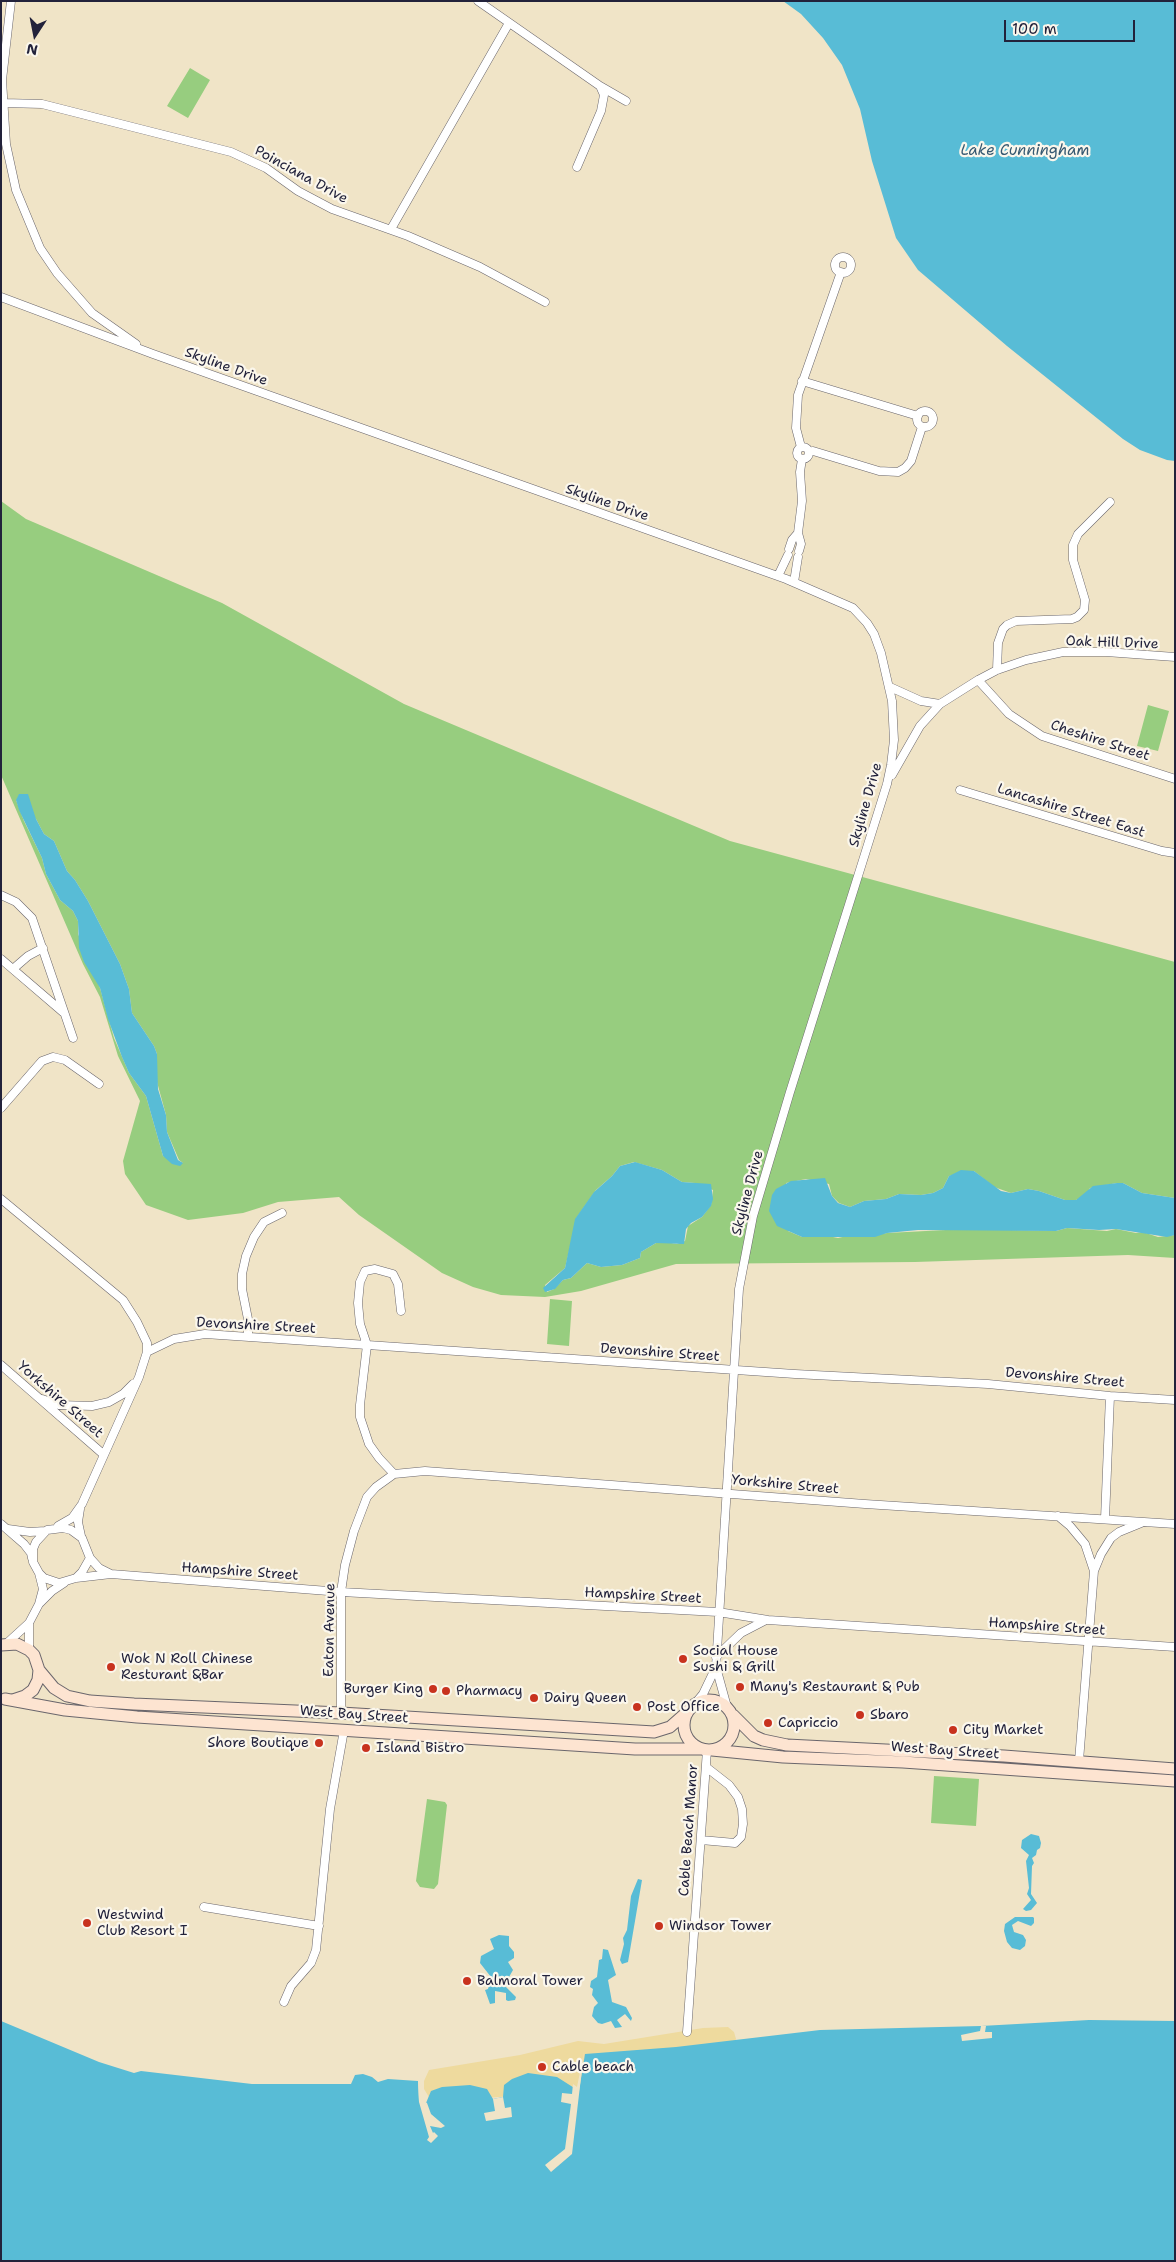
<!DOCTYPE html>
<style>
body{margin:0}
#map{position:relative;width:1176px;height:2262px;overflow:hidden;background:#f0e4c7;font-family:"Shantell Sans",sans-serif}
canvas{display:block}
.frame{position:absolute;inset:0;border:2px solid #22223b;pointer-events:none}
.north{position:absolute;left:10px;top:10px;width:50px;height:50px;-webkit-text-stroke:4px #fbf7ec;paint-order:stroke;rotate:191deg;font-size:14px;font-weight:700;line-height:20px;text-align:center;color:#22223b}
.north::after{content:'';display:block;margin:auto;width:18px;height:22px;background:#22223b;clip-path:polygon(50% 0,100% 100%,50% 72%,0 100%)}
.scale{position:absolute;left:1004px;top:20px;width:131px;height:22px;box-sizing:border-box;border:2px solid #22223b;border-top:0;padding-left:6px;font-size:15px;line-height:18px;white-space:nowrap;color:#22223b;-webkit-text-stroke:4px #fbf7ec;paint-order:stroke}
</style>
<div id="map">
<canvas width="1176" height="2262"></canvas>
<div class="frame"></div>
<div class="north">N</div>
<div class="scale">100 m</div>
</div>
<script>
const ctx = document.querySelector('canvas').getContext('2d');
ctx.lineJoin = 'round';
function paint(path, color) { ctx.fillStyle = color; ctx.fill(path, 'evenodd'); }
const shape = rows => new Path2D(rows.map(r => 'M' + r).join(''));
function trace(path, color, width, dash) { ctx.strokeStyle = color; ctx.lineWidth = width; ctx.lineCap = dash ? 'butt' : 'round'; ctx.setLineDash(dash || []); ctx.stroke(path); }
function drawText(font, color, halo, rows, align = 'center') {
  ctx.font = font + ' "Shantell Sans",sans-serif'; ctx.lineWidth = 4.5; ctx.setLineDash([]); ctx.textBaseline = 'middle'; ctx.strokeStyle = halo; ctx.fillStyle = color; for (const [text, x, y, turn = 0] of rows) {
    ctx.save(); ctx.translate(x, y); ctx.rotate((+turn || 0) * Math.PI / 180); ctx.textAlign = isNaN(turn) ? turn : align; if (halo) ctx.strokeText(text, 0, 0); ctx.fillText(text, 0, 0); ctx.restore();
  }
}
paint(shape([
 [190,68,210,80,188,118,167,106],
 [1,501,26,519,222,603,404,704,730,841,1175,962,1175,1198,1142,1193,1123,1183,1117,1183,1090,1188,1085,1196,1076,1200,1065,1200,1039,1191,1028,1189,1011,1193,994,1187,974,1171,949,1176,943,1188,933,1193,921,1195,899,1194,886,1199,864,1201,850,1207,839,1203,832,1196,829,1184,806,1179,786,1183,788,1231,802,1237,828,1236,838,1238,847,1236,864,1237,887,1233,965,1229,1056,1231,1067,1228,1107,1231,1116,1229,1136,1233,1143,1232,1158,1237,1175,1235,1175,1258,1128,1255,915,1262,676,1264,581,1291,545,1297,501,1295,473,1287,442,1273,359,1215,339,1197,278,1202,243,1213,188,1220,146,1205,125,1174,123,1161,140,1101,118,1056,100,997,83,964,1,775],
 [16,800,36,819,44,834,54,841,67,871,75,880,88,901,120,964,129,989,132,1013,154,1046,157,1054,157,1082,166,1115,167,1132,179,1160,183,1163,163,1156,146,1096,129,1073,114,1038,100,988,78,934,78,921,73,911,60,900,46,874,42,858,24,821],
 [634,1162,662,1170,682,1182,695,1183,713,1190,711,1205,702,1217,688,1226,685,1241,677,1244,665,1242,656,1243,641,1252,640,1258,622,1265,601,1267,587,1263,571,1278,563,1280,554,1289,547,1292,545,1285,565,1268,577,1217,596,1190,612,1176,620,1166],
 [1148,705,1169,711,1158,751,1137,746],
 [550,1299,572,1301,569,1346,547,1344],
 [934,1776,979,1779,976,1826,931,1823],
 [427,1799,445,1802,447,1805,438,1884,434,1889,420,1887,416,1881]
]), '#97cd7f');
paint(shape([
 [728,2027,734,2032,736,2039,728,2056,579,2091,432,2102,424,2089,424,2081,429,2070,520,2055,578,2041,604,2044,703,2028]
]), '#eeda9e');
paint(shape([
 [783,1,1175,1,1175,461,1167,460,1140,450,1123,439,1007,346,918,270,896,238,872,161,860,109,842,65,823,38,801,14],
 [19,794,28,794,36,819,44,834,54,841,67,871,75,880,88,901,120,964,129,989,132,1013,154,1046,157,1054,158,1089,166,1115,167,1132,178,1160,183,1163,180,1166,172,1164,163,1156,146,1096,129,1073,122,1057,108,1019,100,988,84,962,79,948,78,921,73,911,60,900,46,874,42,858,19,810,16,800],
 [635,1162,662,1170,682,1182,711,1184,713,1199,711,1206,702,1217,691,1223,686,1229,684,1244,656,1243,641,1252,640,1258,622,1265,601,1267,587,1263,571,1278,563,1280,555,1289,545,1292,543,1288,565,1268,575,1219,594,1192,612,1176,620,1166],
 [961,1170,974,1171,1001,1191,1011,1193,1028,1189,1039,1191,1065,1200,1076,1200,1093,1186,1117,1183,1123,1183,1142,1193,1175,1198,1175,1235,1167,1237,1116,1229,1099,1230,1067,1228,1056,1231,918,1230,887,1233,875,1237,802,1237,777,1226,769,1211,772,1195,776,1189,791,1181,825,1178,832,1196,838,1203,850,1207,864,1201,886,1199,899,1194,921,1195,933,1193,943,1188,949,1176],
 [1031,1834,1039,1836,1041,1843,1040,1848,1037,1850,1036,1855,1032,1858,1034,1863,1032,1866,1031,1894,1037,1903,1031,1910,1026,1911,1023,1909,1031,1900,1027,1894,1029,1888,1026,1861,1029,1855,1021,1848,1022,1840],
 [638,1879,642,1880,628,1962,622,1964,620,1960,624,1944,623,1938,627,1930,631,1896],
 [1015,1917,1033,1917,1034,1918,1034,1923,1031,1926,1018,1921,1012,1925,1014,1932,1023,1935,1026,1940,1025,1946,1020,1950,1012,1948,1007,1942,1004,1931,1005,1924],
 [499,1935,509,1936,509,1946,514,1952,514,1958,508,1962,513,1970,509,1977,503,1977,502,1983,516,1997,515,2000,508,2001,506,2000,506,1993,495,1991,495,2003,490,2004,485,1990,488,1989,491,1977,480,1963,481,1956,494,1949,490,1939],
 [603,1949,608,1950,616,1975,608,1980,612,2002,626,2007,632,2018,631,2021,625,2014,617,2020,622,2027,615,2028,611,2021,602,2024,598,2023,592,2016,594,2007,598,2003,592,1995,593,1989,590,1987,591,1981,597,1977,599,1960,602,1959],
 [1089,2020,1175,2021,1175,2261,1,2261,1,2021,99,2062,134,2073,141,2071,252,2084,351,2084,355,2075,363,2074,372,2077,378,2082,388,2079,418,2081,419,2102,426,2103,431,2091,442,2087,470,2085,487,2089,493,2099,503,2097,504,2085,512,2079,528,2073,557,2077,579,2091,585,2054,676,2047,820,2030,981,2026]
]), '#58bcd6');
paint(shape([
 [981,2026,986,2026,985,2032,992,2032,992,2038,962,2041,961,2035,980,2031],
 [584,2052,572,2154,551,2172,545,2165,565,2149,571,2104,561,2102,562,2093,572,2094,573,2084,577,2087],
 [418,2078,420,2080,421,2100,427,2103,431,2114,445,2126,441,2128,430,2126,433,2133,434,2132,438,2136,431,2143,427,2140,429,2137,419,2102],
 [503,2097,505,2108,511,2107,512,2117,486,2121,484,2113,495,2111,493,2099]
]), '#f0e4c7');
const street = shape([
 [11,1,2,80,6,144,16,190,40,248,57,273,92,313,136,344],
 [478,1,600,86,604,95,601,111,577,167],
 [600,86,626,101],
 [4,103,42,104,231,152,266,168,298,191,332,209,408,236,480,267,545,302],
 [391,229,509,23],
 '835 265a8 8 0 1 1 16 0a8 8 0 1 1-16 0Z',
 [1,297,153,354,786,579,853,608,867,623,874,634,881,653,892,701,894,740,891,765,887,784,790,1092,753,1216,739,1289,716,1667,727,1707],
 [802,381,918,416],
 '917 419a8 8 0 1 1 16 0a8 8 0 1 1-16 0Z',
 [801,447,796,428,798,395,841,272],
 '797 453a6 6 0 1 1 12 0a6 6 0 1 1-12 0Z',
 [809,452,813,451,879,471,898,472,905,468,911,461,922,427],
 [789,549,792,540,798,533],
 [799,551,801,544,798,533,802,501,800,472,802,459],
 [778,576,788,555],
 [794,582,798,557],
 [997,670,998,643,1003,629,1007,625,1016,621,1072,619,1077,617,1084,610,1085,600,1073,560,1073,545,1078,534,1110,502],
 [978,680,1009,714,1042,736,1175,779],
 [890,687,921,701,940,704],
 [892,775,920,726,940,704,978,680,997,670,1026,660,1063,652,1106,652,1175,657],
 [960,790,1162,851,1175,853],
 [1,895,16,902,32,918,73,1038],
 [1,959,64,1013],
 [13,969,28,956,43,948],
 [1,1108,42,1061,53,1057,65,1060,99,1084],
 [1,1199,123,1300,137,1322,147,1343,147,1352,139,1377,82,1504,72,1518,58,1526],
 [248,1337,248,1319,242,1289,242,1274,246,1256,254,1237,264,1222,282,1213],
 [147,1352,174,1339,205,1334,795,1374,988,1384,1110,1396,1175,1400],
 [1,1365,103,1454],
 [42,1399,59,1405,92,1406,109,1402,123,1394,133,1384],
 [394,1474,379,1458,369,1444,360,1417,360,1405,367,1345,360,1324,358,1303,360,1282,365,1271,375,1269,393,1274,398,1284,401,1311],
 [80,1509,78,1522,81,1536],
 [1058,1516,1070,1526,1085,1544,1094,1571,1079,1761],
 [1105,1519,1110,1396],
 [1,1524,24,1544,31,1553,32,1558],
 [8,1529,30,1532,45,1531],
 [90,1558,99,1568,111,1574],
 [1094,1571,1101,1554,1111,1538,1119,1532,1141,1523],
 [76,1578,82,1572,90,1558,82,1538,71,1530,63,1528,47,1530,36,1542,33,1549,33,1562,39,1573,44,1578,59,1583,76,1578,111,1574,341,1592,718,1612,768,1620,1175,1647],
 [40,1603,52,1591,64,1583],
 [6,1644,29,1623,39,1604,43,1589,39,1573],
 [29,1650,29,1623],
 [716,1657,741,1633,766,1620],
 [693,1706,703,1694,715,1669],
 [341,1713,341,1592,345,1565,354,1531,367,1497,376,1487,394,1474,425,1471,865,1504,1175,1524],
 [701,1840,735,1843,741,1837,743,1824,742,1809,738,1797,729,1785,706,1767],
 [204,1907,319,1926],
 [284,2002,291,1986,311,1963,316,1950,330,1809,344,1730],
 [687,2032,707,1750]
]);
const secondary = shape([
 [1,1645,17,1644,29,1650,34,1655,39,1670,38,1680,33,1690,25,1696,13,1700],
 [39,1670,54,1688,67,1696,90,1701,134,1704,341,1713,654,1732,670,1727,687,1712],
 [5,1699,65,1710,137,1717,635,1749,702,1749],
 '684 1725a25 25 0 1 1 50 0a25 25 0 1 1-50 0Z',
 [733,1715,754,1736,763,1740,787,1745,1004,1756,1175,1769],
 [712,1750,783,1757,903,1762,1175,1781]
]);
trace(street, '#6a666c', 9);
trace(secondary, '#6a666c', 13);
trace(street, '#fff', 8);
trace(secondary, '#fde4d1', 11);
for (const [x, y, r, color] of [
 [683,1659,5,"#c8321e"],
 [111,1667,5,"#c8321e"],
 [740,1687,5,"#c8321e"],
 [433,1689,5,"#c8321e"],
 [446,1691,5,"#c8321e"],
 [534,1698,5,"#c8321e"],
 [637,1707,5,"#c8321e"],
 [860,1715,5,"#c8321e"],
 [768,1723,5,"#c8321e"],
 [953,1730,5,"#c8321e"],
 [319,1743,5,"#c8321e"],
 [366,1748,5,"#c8321e"],
 [87,1923,5,"#c8321e"],
 [659,1926,5,"#c8321e"],
 [467,1981,5,"#c8321e"],
 [542,2067,5,"#c8321e"]
]) { const dot = new Path2D(); dot.arc(x, y, r, 0, 2 * Math.PI); ctx.fillStyle = color; ctx.fill(dot); trace(dot, '#fbf7ec', 2); }
drawText('14px', '#22223b', '#fbf7ec', [
 ["Poinciana Drive",301,175,29],
 ["Skyline Drive",226,367,20],
 ["Skyline Drive",607,503,19],
 ["Oak Hill Drive",1112,643,2],
 ["Cheshire Street",1100,741,18],
 ["Skyline Drive",866,805,-74],
 ["Lancashire Street East",1071,811,17],
 ["Skyline Drive",748,1193,-75],
 ["Devonshire Street",256,1326,3],
 ["Devonshire Street",660,1353,4],
 ["Devonshire Street",1065,1378,5],
 ["Yorkshire Street",60,1400,41],
 ["Yorkshire Street",785,1485,5],
 ["Hampshire Street",240,1572,4],
 ["Hampshire Street",643,1596,3],
 ["Hampshire Street",1047,1627,4],
 ["Eaton Avenue",330,1630,-89],
 ["West Bay Street",354,1715,4],
 ["West Bay Street",945,1751,4],
 ["Cable Beach Manor",689,1830,-86]
]);
drawText('14px', '#22223b', '#fbf7ec', [
 ["Social House",693,1651],
 ["Sushi & Grill",693,1667],
 ["Wok N Roll Chinese",121,1659],
 ["Resturant &Bar",121,1675],
 ["Many's Restaurant & Pub",750,1687],
 ["Burger King",423,1689,"right"],
 ["Pharmacy",456,1691],
 ["Dairy Queen",544,1698],
 ["Post Office",647,1707],
 ["Sbaro",870,1715],
 ["Capriccio",778,1723],
 ["City Market",963,1730],
 ["Shore Boutique",309,1743,"right"],
 ["Island Bistro",376,1748],
 ["Westwind",97,1915],
 ["Club Resort I",97,1931],
 ["Windsor Tower",669,1926],
 ["Balmoral Tower",477,1981],
 ["Cable beach",552,2067]
], 'left');
drawText('italic 15px', '#355871', '#fbf7ec', [
 ["Lake Cunningham",1025,151]
]);
</script>
